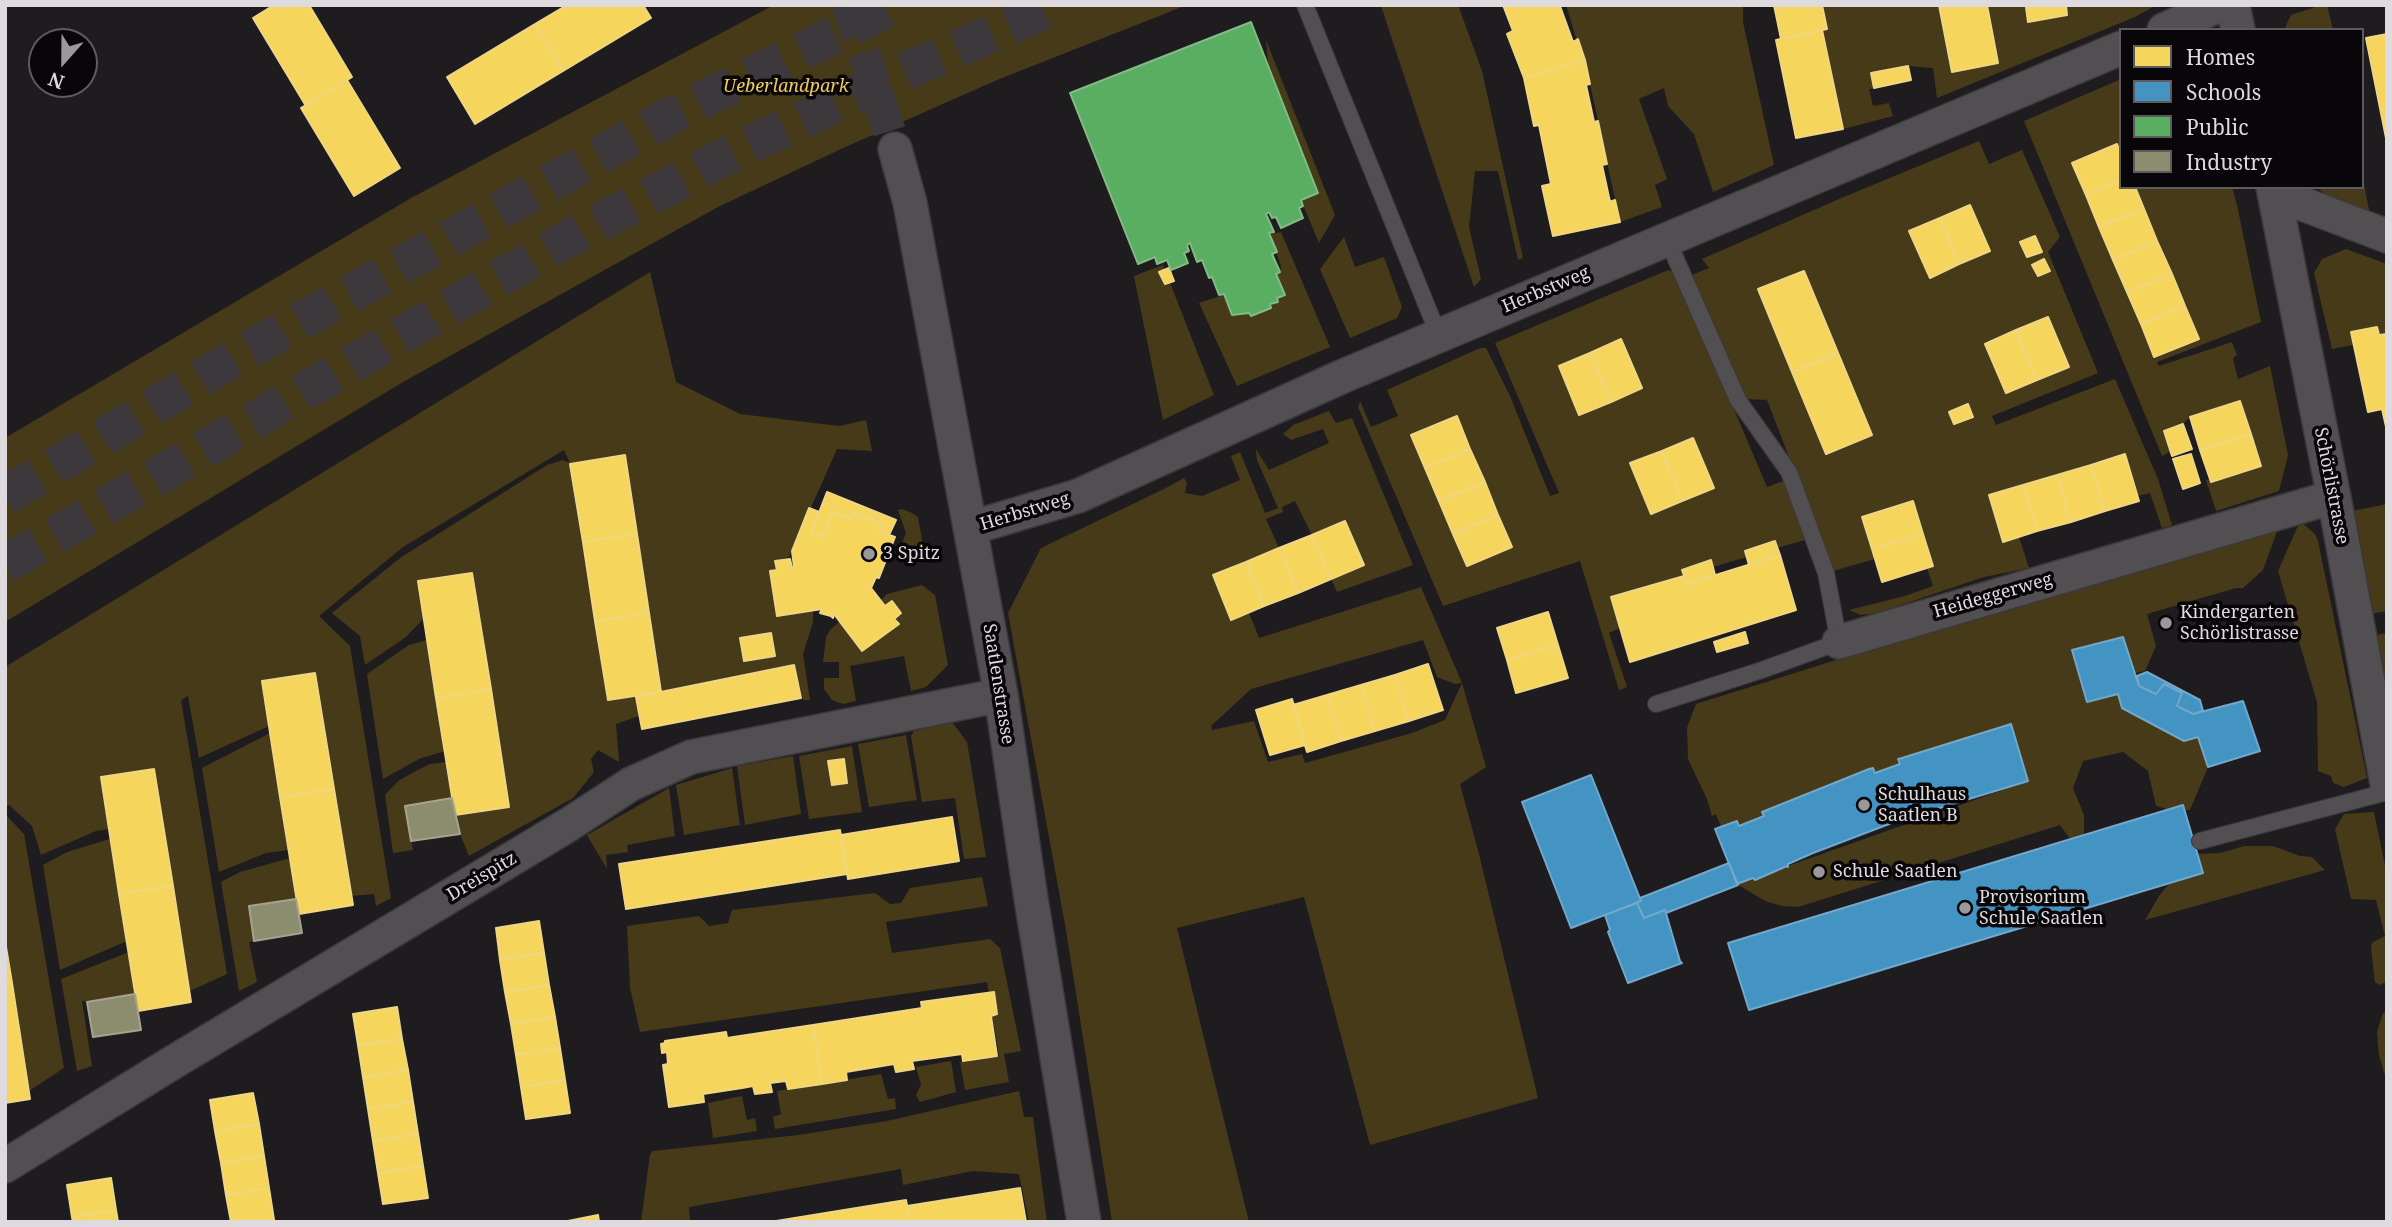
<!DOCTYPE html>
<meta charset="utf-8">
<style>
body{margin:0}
#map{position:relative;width:2392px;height:1227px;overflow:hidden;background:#1f1c1f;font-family:"Noto Serif",serif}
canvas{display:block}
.frame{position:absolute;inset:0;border:7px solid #dedade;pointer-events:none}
.legend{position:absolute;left:2119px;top:28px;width:245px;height:161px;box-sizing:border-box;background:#080608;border:2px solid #5e5b5e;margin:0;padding:9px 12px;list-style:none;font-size:21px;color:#dedade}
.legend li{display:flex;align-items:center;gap:14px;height:35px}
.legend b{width:35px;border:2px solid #5e5b5e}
.north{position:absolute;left:28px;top:28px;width:70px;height:70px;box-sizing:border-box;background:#080608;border:2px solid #5e5b5e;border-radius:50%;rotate:201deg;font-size:19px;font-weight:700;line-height:28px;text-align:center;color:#dedade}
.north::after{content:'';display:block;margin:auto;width:24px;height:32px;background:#9b989b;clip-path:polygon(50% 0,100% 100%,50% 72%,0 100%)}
</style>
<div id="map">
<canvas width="2392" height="1227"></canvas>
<div class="frame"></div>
<ul class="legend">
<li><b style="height:19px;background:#f6d55c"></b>Homes</li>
<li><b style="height:19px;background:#4393c3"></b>Schools</li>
<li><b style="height:19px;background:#5aae61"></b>Public</li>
<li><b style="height:19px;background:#8c8c6e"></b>Industry</li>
</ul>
<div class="north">N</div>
</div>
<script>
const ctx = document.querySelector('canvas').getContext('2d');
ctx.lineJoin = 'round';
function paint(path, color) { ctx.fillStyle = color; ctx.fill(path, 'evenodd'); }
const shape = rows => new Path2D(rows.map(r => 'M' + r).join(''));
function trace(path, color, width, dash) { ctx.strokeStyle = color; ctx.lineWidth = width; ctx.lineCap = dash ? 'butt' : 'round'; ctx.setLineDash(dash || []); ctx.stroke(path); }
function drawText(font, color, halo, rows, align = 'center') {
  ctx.font = font + ' "Noto Serif",serif'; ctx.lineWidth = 7; ctx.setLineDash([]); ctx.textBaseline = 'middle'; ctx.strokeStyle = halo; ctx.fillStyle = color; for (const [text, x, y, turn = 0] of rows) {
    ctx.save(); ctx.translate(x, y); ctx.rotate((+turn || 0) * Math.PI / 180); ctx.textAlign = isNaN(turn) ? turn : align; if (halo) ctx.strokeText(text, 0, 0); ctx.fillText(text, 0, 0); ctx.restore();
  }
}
paint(shape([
 [774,5,1187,5,997,80,841,149,718,207,403,382,5,622,5,438,411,198],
 [1458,5,1482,71,1523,258,1518,260,1498,171,1475,171,1469,227,1481,279,1474,287,1381,6],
 [1566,5,1743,5,1743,22,1774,165,1713,192,1694,134,1668,106,1664,88,1639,99,1667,179,1655,185,1662,207,1620,222,1590,84],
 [1822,5,1939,5,1953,72,1998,63,1987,5,2152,5,2153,7,2135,17,1937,98,1933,68,1908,66,1871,73,1874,88,1869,89,1873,106,1889,103,1893,116,1843,129,1822,30,1827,29],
 [2322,5,2327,5,2333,30,2284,30,2291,15],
 [1266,40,1335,215,1319,243,1301,200,1318,192,1268,62],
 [2121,79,2121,154,2116,144,2073,163,2154,357,2199,338,2135,187,2232,187,2237,205,2261,322,2157,362,2159,366,2232,342,2237,355,2233,358,2238,379,2270,366,2288,455,2279,491,2216,511,2206,480,2261,466,2240,401,2190,417,2183,424,2164,431,2171,451,2162,456,2024,121],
 [1979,141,1989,164,2022,150,2060,237,2048,252,2098,373,1992,416,1996,425,2115,379,2158,479,2172,525,2162,528,2150,493,2137,496,2124,454,1989,495,2003,541,2019,537,2029,568,1984,577,1877,613,1861,615,1849,610,1905,596,1933,586,1927,568,1933,566,1913,501,1862,517,1875,559,1833,571,1767,400,1746,399,1689,276,1709,268,1702,259,1839,199],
 [1970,205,1990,251,1930,277,1909,231],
 [2362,174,2369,210,2364,212,2333,200,2316,187,2362,187],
 [1281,232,1330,347,1237,386,1199,303,1223,295,1232,315,1240,312,1242,315,1277,302,1276,274,1280,272,1281,267,1271,234],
 [1344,237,1355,267,1384,257,1402,307,1397,318,1350,338,1320,269],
 [2346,249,2387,264,2387,334,2379,335,2377,327,2351,332,2353,345,2332,349,2314,273,2322,259],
 [1163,265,1214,395,1163,420,1134,276],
 [1668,270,1676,273,1767,487,1786,480,1808,539,1611,597,1620,628,1609,633,1627,687,1619,690,1580,561,1443,606,1358,407,1360,401,1371,427,1398,416,1387,390,1480,348,1486,348,1510,396,1550,496,1559,493,1495,343],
 [1621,340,1579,415,1559,366],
 [1457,417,1512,547,1467,566],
 [1693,438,1714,488,1630,464],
 [650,272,676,382,740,414,839,426,866,420,872,451,837,449,789,557,776,561,777,570,770,571,777,615,813,611,813,622,803,654,810,700,803,700,794,665,662,691,625,456,571,464,607,700,636,697,639,716,616,724,619,762,598,750,591,759,594,772,573,798,469,856,460,834,457,814,509,806,472,573,418,581,424,618,406,637,365,665,360,636,332,613,400,558,547,465,563,460,570,463,564,450,403,547,319,616,350,646,391,898,376,906,374,894,351,896,315,673,262,681,269,726,199,758,188,696,181,700,227,974,190,991,154,769,101,777,109,829,96,831,41,855,32,826,9,805,5,806,5,667],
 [1329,411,1336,423,1352,418,1413,565,1337,592,1331,579,1363,565,1345,521,1312,535,1295,501,1282,507,1283,512,1266,519,1279,548,1213,575,1231,619,1249,613,1259,638,1421,587,1462,683,1486,767,1460,784,1479,854,1538,1098,1370,1145,1304,897,1177,928,1249,1222,1112,1222,1066,930,1008,613,1041,548,1164,489,1184,478,1187,483,1185,493,1202,496,1240,480,1231,456,1240,452,1265,513,1278,508,1257,460,1256,449,1269,470,1329,443,1323,429,1291,440,1283,434,1293,425],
 [1423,640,1437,677,1455,684,1462,683,1445,720,1412,733,1305,763,1302,754,1268,762,1254,721,1212,730,1211,726,1251,689],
 [2387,504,2387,611,2365,615,2343,513],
 [902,509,912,513,918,517,924,551,919,555,904,556,898,553,906,533,898,510],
 [2300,521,2315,534,2318,541,2367,778,2344,787,2333,783,2331,776,2318,771,2317,702,2278,571],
 [2280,523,2263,570,2243,588,2236,588,2147,614,2156,646,2145,671,2135,673,2123,637,2072,651,2087,702,2118,694,2122,708,2184,741,2199,736,2208,767,2190,810,2174,811,2156,806,2148,771,2123,752,2083,761,2073,788,2084,815,2084,858,2060,825,1798,907,1782,906,1765,901,1737,884,2028,781,2011,725,1901,758,1899,759,1900,764,1875,773,1873,768,1870,769,1765,810,1762,812,1764,816,1739,826,1737,821,1721,827,1716,814,1712,816,1707,799,1688,759,1687,728,1696,704,2046,594],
 [922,585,935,595,948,665,926,687,911,691,904,656,850,666,856,701,843,704,832,700,824,689,824,678,839,678,839,662,823,662,826,637,830,630,839,622,862,651,898,624,894,619,901,613,892,601,885,606,881,600,887,594],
 [2387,633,2387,705,2371,636],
 [427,640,445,751,419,759,383,779,367,674,409,645],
 [952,722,967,742,986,857,964,859,955,798,922,802,911,736,914,731],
 [270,733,288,850,266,853,219,872,202,768],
 [906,735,917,800,869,807,858,744],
 [852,746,862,812,809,819,799,756],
 [793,756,801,814,745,825,737,766],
 [447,762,452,798,405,806,413,850,393,853,385,795,398,781,414,772,430,764],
 [732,768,740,825,684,835,676,785],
 [669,788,675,836,627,845,628,852,606,855,607,869,587,835],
 [2374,812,2387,875,2387,982,2379,985,2375,982,2374,975,2371,946,2373,942,2385,936,2376,900,2351,899,2335,829,2344,814],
 [5,814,24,834,64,1068,29,1091,5,941],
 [110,839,127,941,60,970,43,865,67,852],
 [2244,846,2273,846,2300,856,2312,857,2325,870,2145,920,2159,896,2193,854,2220,853],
 [290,858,296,899,249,906,254,941,249,942,257,982,239,991,221,882,240,872],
 [982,877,988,906,886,922,892,953,990,939,1000,948,1021,1051,1004,1054,1009,1082,965,1090,960,1062,999,1056,987,982,640,1032,630,988,627,926,699,916,709,926,728,923,732,910,875,893,890,904,901,903,910,888],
 [129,952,135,994,87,1002,82,1001,92,1066,77,1071,61,979],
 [2387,1012,2387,1082,2379,1055,2377,1032,2383,1013],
 [951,1061,956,1092,920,1102,916,1095,921,1085,916,1067],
 [881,1074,888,1099,895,1098,896,1109,775,1129,773,1117,781,1114,777,1091],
 [1019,1091,1024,1117,1033,1117,1047,1222,1029,1222,1019,1174,973,1171,903,1185,901,1169,689,1207,690,1222,641,1222,650,1154,653,1151,798,1135,887,1121],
 [742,1096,747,1120,755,1118,757,1131,713,1138,708,1103]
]), '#463a18');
const homes = shape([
 [274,5,309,5,352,77,306,106,253,18,274,5],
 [567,5,643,5,651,18,563,71,535,24,567,5],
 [1503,5,1563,5,1560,6,1573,42,1578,39,1585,60,1524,78,1507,34,1513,31,1503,5],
 [1774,5,1822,5,1827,29,1781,39,1774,5],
 [1939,5,1987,5,1998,63,1952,72,1939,5],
 [2036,5,2066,5,2067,15,2028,22,2026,7,2036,5],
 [535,24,563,71,475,124,447,77,535,24],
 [1822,30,1843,129,1796,138,1776,40,1822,30],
 [2387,34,2387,143,2366,38,2387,34],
 [1585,60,1590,84,1586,85,1594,122,1598,121,1607,164,1602,165,1610,202,1615,200,1620,222,1553,236,1542,186,1551,184,1539,125,1534,126,1524,78,1585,60],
 [1908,66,1911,80,1874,88,1871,73,1908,66],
 [347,80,400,168,354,196,301,108,347,80],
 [2117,144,2121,154,2121,180,2086,195,2072,163,2117,144],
 [2121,180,2121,187,2135,187,2144,209,2099,227,2086,195,2121,180],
 [1970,205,1990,251,1959,264,1940,218,1970,205],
 [2144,209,2157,241,2113,260,2099,227,2144,209],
 [1940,218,1959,264,1930,278,1909,231,1940,218],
 [2035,236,2042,252,2027,257,2020,242,2035,236],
 [2157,241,2172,274,2127,292,2113,260,2157,241],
 [2044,259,2050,271,2038,276,2032,265,2044,259],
 [1169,268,1174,281,1165,284,1159,272,1169,268],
 [1804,271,1838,353,1792,372,1758,289,1804,271],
 [2172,274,2185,306,2141,324,2127,292,2172,274],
 [2185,306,2199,339,2154,357,2141,324,2185,306],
 [2048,317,2069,367,2037,380,2016,330,2048,317],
 [2377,327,2379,335,2387,334,2387,431,2382,409,2368,412,2351,332,2377,327],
 [2016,330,2037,380,2006,393,1985,344,2016,330],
 [1621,339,1642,388,1611,402,1590,353,1621,339],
 [1590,353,1611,402,1579,415,1559,366,1590,353],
 [1838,353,1872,435,1826,454,1792,372,1838,353],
 [2240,401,2251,434,2200,450,2190,417,2240,401],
 [1968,404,1973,417,1954,424,1949,412,1968,404],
 [1457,416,1470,449,1425,468,1411,435,1457,416],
 [2183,424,2192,449,2172,456,2164,431,2183,424],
 [2251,434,2261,466,2211,482,2200,450,2251,434],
 [1693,438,1714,488,1682,501,1662,451,1693,438],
 [1470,449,1485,482,1439,501,1425,468,1470,449],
 [1662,451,1682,501,1651,514,1630,463,1662,451],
 [2125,454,2139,501,2105,511,2091,465,2125,454],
 [2191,454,2200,483,2183,489,2173,459,2191,454],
 [625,455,637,534,583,542,570,464,625,455],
 [2091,465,2105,511,2071,522,2057,475,2091,465],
 [2057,475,2071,522,2037,531,2023,485,2057,475],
 [1485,482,1498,515,1453,534,1439,501,1485,482],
 [2023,485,2037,531,2003,542,1989,495,2023,485],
 [827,492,896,520,889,535,878,531,881,523,853,512,850,519,833,512,822,537,811,533,827,492],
 [1913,501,1923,534,1872,549,1862,517,1913,501],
 [809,508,819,512,811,533,822,537,833,512,850,519,853,512,881,523,878,531,895,537,879,578,876,577,871,588,885,606,892,601,901,613,894,619,899,624,862,651,834,614,833,618,831,616,820,613,822,609,777,616,770,571,777,570,775,561,790,559,792,568,794,567,792,551,809,508],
 [1498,515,1512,547,1467,566,1453,534,1498,515],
 [1345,521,1364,565,1331,579,1312,535,1345,521],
 [637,534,649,613,595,621,583,542,637,534],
 [1923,534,1933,566,1882,582,1872,549,1923,534],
 [1312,535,1331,579,1298,593,1279,548,1312,535],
 [1775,541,1780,555,1749,565,1745,551,1775,541],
 [1279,548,1298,593,1264,606,1246,562,1279,548],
 [1780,555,1796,610,1630,662,1611,597,1684,576,1687,584,1780,555],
 [1711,560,1715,575,1687,584,1682,570,1711,560],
 [1246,562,1264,606,1231,620,1213,575,1246,562],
 [472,573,491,689,436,698,418,581,472,573],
 [1548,612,1558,645,1507,660,1497,628,1548,612],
 [649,613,661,692,608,700,595,621,649,613],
 [1745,632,1748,643,1717,652,1714,642,1745,632],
 [771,633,775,656,744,661,740,638,771,633],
 [1558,645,1568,678,1516,693,1507,660,1558,645],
 [1428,664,1443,710,1409,721,1395,675,1428,664],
 [794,665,801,698,642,729,636,697,794,665],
 [315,673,334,789,280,797,262,681,315,673],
 [1395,675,1409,721,1375,731,1361,685,1395,675],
 [1361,685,1375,731,1341,741,1327,695,1361,685],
 [491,689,509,807,455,815,436,698,491,689],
 [1327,695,1341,741,1307,752,1293,705,1327,695],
 [1292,699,1305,745,1270,755,1256,710,1292,699],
 [844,759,847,783,832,785,828,761,844,759],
 [154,769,173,886,119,894,101,777,154,769],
 [334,789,353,905,299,914,280,797,334,789],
 [952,817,959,861,848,879,841,835,952,817],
 [840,830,847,874,626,909,619,864,840,830],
 [173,886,191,1002,138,1011,119,894,173,886],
 [539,921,544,953,500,960,496,928,539,921],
 [5,941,12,983,5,983,5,941],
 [544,953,549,985,505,992,500,960,544,953],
 [5,983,12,983,30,1099,5,1103,5,983],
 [549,985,555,1017,511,1024,505,992,549,985],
 [994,992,997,1014,991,1016,997,1056,963,1061,962,1054,912,1061,914,1069,896,1072,894,1064,846,1072,847,1080,822,1084,813,1025,922,1008,921,1002,994,992],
 [397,1007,402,1039,358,1045,353,1014,397,1007],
 [555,1017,560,1048,516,1055,511,1024,555,1017],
 [813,1025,822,1084,788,1089,786,1081,770,1083,772,1092,755,1094,753,1086,742,1088,703,1094,704,1102,669,1107,663,1065,668,1064,667,1052,662,1053,661,1044,665,1043,665,1041,726,1032,727,1038,813,1025],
 [402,1039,408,1070,363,1077,358,1045,402,1039],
 [560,1048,565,1080,521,1087,516,1055,560,1048],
 [408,1070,413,1102,368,1109,363,1077,408,1070],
 [565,1080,570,1113,526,1119,521,1087,565,1080],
 [253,1093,259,1124,215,1131,210,1100,253,1093],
 [413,1102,418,1134,373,1141,368,1109,413,1102],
 [259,1124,264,1156,221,1163,215,1131,259,1124],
 [418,1134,423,1166,378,1173,373,1141,418,1134],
 [264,1156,269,1188,226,1195,221,1163,264,1156],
 [423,1166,428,1198,383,1204,378,1173,423,1166],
 [111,1178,116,1210,72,1217,67,1185,111,1178],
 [269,1188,274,1220,231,1222,226,1195,269,1188],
 [1020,1188,1026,1222,910,1222,907,1206,1020,1188],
 [906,1200,910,1222,770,1222,906,1200],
 [116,1210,118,1222,73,1222,72,1217,116,1210],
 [598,1215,599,1222,568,1222,568,1221,598,1215]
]);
paint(homes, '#f6d55c');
trace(homes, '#efd683', 2);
const schools = shape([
 [2123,637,2139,686,2156,694,2164,684,2182,693,2177,706,2193,714,2243,701,2260,751,2208,767,2198,737,2184,741,2122,708,2118,694,2087,702,2072,650,2123,637],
 [2147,672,2200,700,2203,711,2193,714,2177,706,2182,693,2164,684,2156,694,2139,686,2137,676,2147,672],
 [2011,724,2028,781,1897,821,1813,853,1788,864,1788,867,1787,866,1755,880,1753,878,1737,884,1715,829,1737,821,1739,826,1764,816,1762,812,1869,769,1873,768,1875,773,1900,764,1898,759,1902,758,2011,724],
 [1591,775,1641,901,1571,928,1522,802,1591,775],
 [2183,805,2203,873,1749,1010,1728,943,2183,805],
 [1729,863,1738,885,1666,913,1665,910,1644,918,1637,903,1641,901,1640,898,1729,863],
 [1637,903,1644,918,1665,910,1680,961,1682,963,1628,983,1608,932,1610,930,1605,915,1637,903]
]);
paint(schools, '#4393c3');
trace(schools, '#72a8cb', 2);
const public = shape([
 [1251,22,1318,193,1301,200,1303,206,1299,208,1303,218,1281,228,1276,217,1272,218,1269,212,1266,214,1274,232,1269,233,1277,252,1272,254,1280,272,1276,274,1285,295,1277,298,1278,302,1270,304,1271,308,1251,316,1249,313,1232,315,1224,294,1219,295,1212,277,1209,278,1202,260,1197,262,1190,243,1187,245,1189,251,1184,253,1188,263,1171,270,1167,260,1157,264,1155,257,1138,264,1070,93,1251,22]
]);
paint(public, '#5aae61');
trace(public, '#82bb86', 2);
const industry = shape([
 [452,798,460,834,411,841,405,806,452,798],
 [296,899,302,933,254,941,249,906,296,899],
 [135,994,141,1030,93,1037,87,1002,135,994]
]);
paint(industry, '#8c8c6e');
trace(industry, '#a5a390', 2);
trace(shape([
 [848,5,895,149]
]), '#3c383c', 33, [33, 17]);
trace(shape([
 [5,496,239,355,681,110,895,5],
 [5,564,571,237,734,152,890,78,1057,5]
]), '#3c383c', 38, [38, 19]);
const lane = shape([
 [1305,5,1439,336],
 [1656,704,1762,670,1839,642,1826,573,1789,472,1738,400,1667,239],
 [2200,841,2387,792]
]);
const street = shape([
 [2233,5,2238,30],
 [2164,30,2219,5],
 [895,149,910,203,1001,695,1031,899,1084,1222],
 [2273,187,2336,508,2387,784],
 [2274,193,2387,236],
 [971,528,1078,496,1341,377,2121,48],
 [1839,642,2333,497],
 [5,1166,167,1066,568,825,631,784,691,757,1001,695]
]);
trace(lane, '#3c383b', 18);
trace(street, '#3c383b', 36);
trace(lane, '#514f51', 16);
trace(street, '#514f51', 33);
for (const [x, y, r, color] of [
 [869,554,7,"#9b989b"],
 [2166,623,7,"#9b989b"],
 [1864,805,7,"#9b989b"],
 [1819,872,7,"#9b989b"],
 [1965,908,7,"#9b989b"]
]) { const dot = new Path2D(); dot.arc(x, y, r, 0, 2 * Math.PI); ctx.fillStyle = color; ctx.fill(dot); trace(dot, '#080608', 2.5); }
drawText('italic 18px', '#f0cb59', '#080608', [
 ["Ueberlandpark",786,87]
]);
drawText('18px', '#dedade', '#080608', [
 ["Herbstweg",1546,290,-23],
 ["Schörlistrasse",2331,486,79],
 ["Herbstweg",1025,512,-17],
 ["Heideggerweg",1993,596,-16],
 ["Saatlenstrasse",998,684,81],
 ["Dreispitz",482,877,-31]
]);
drawText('18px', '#dedade', '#080608', [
 ["3 Spitz",883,554],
 ["Kindergarten",2180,613],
 ["Schörlistrasse",2180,634],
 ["Schulhaus",1878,795],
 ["Saatlen B",1878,816],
 ["Schule Saatlen",1833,872],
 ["Provisorium",1979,898],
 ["Schule Saatlen",1979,919]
], 'left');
</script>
